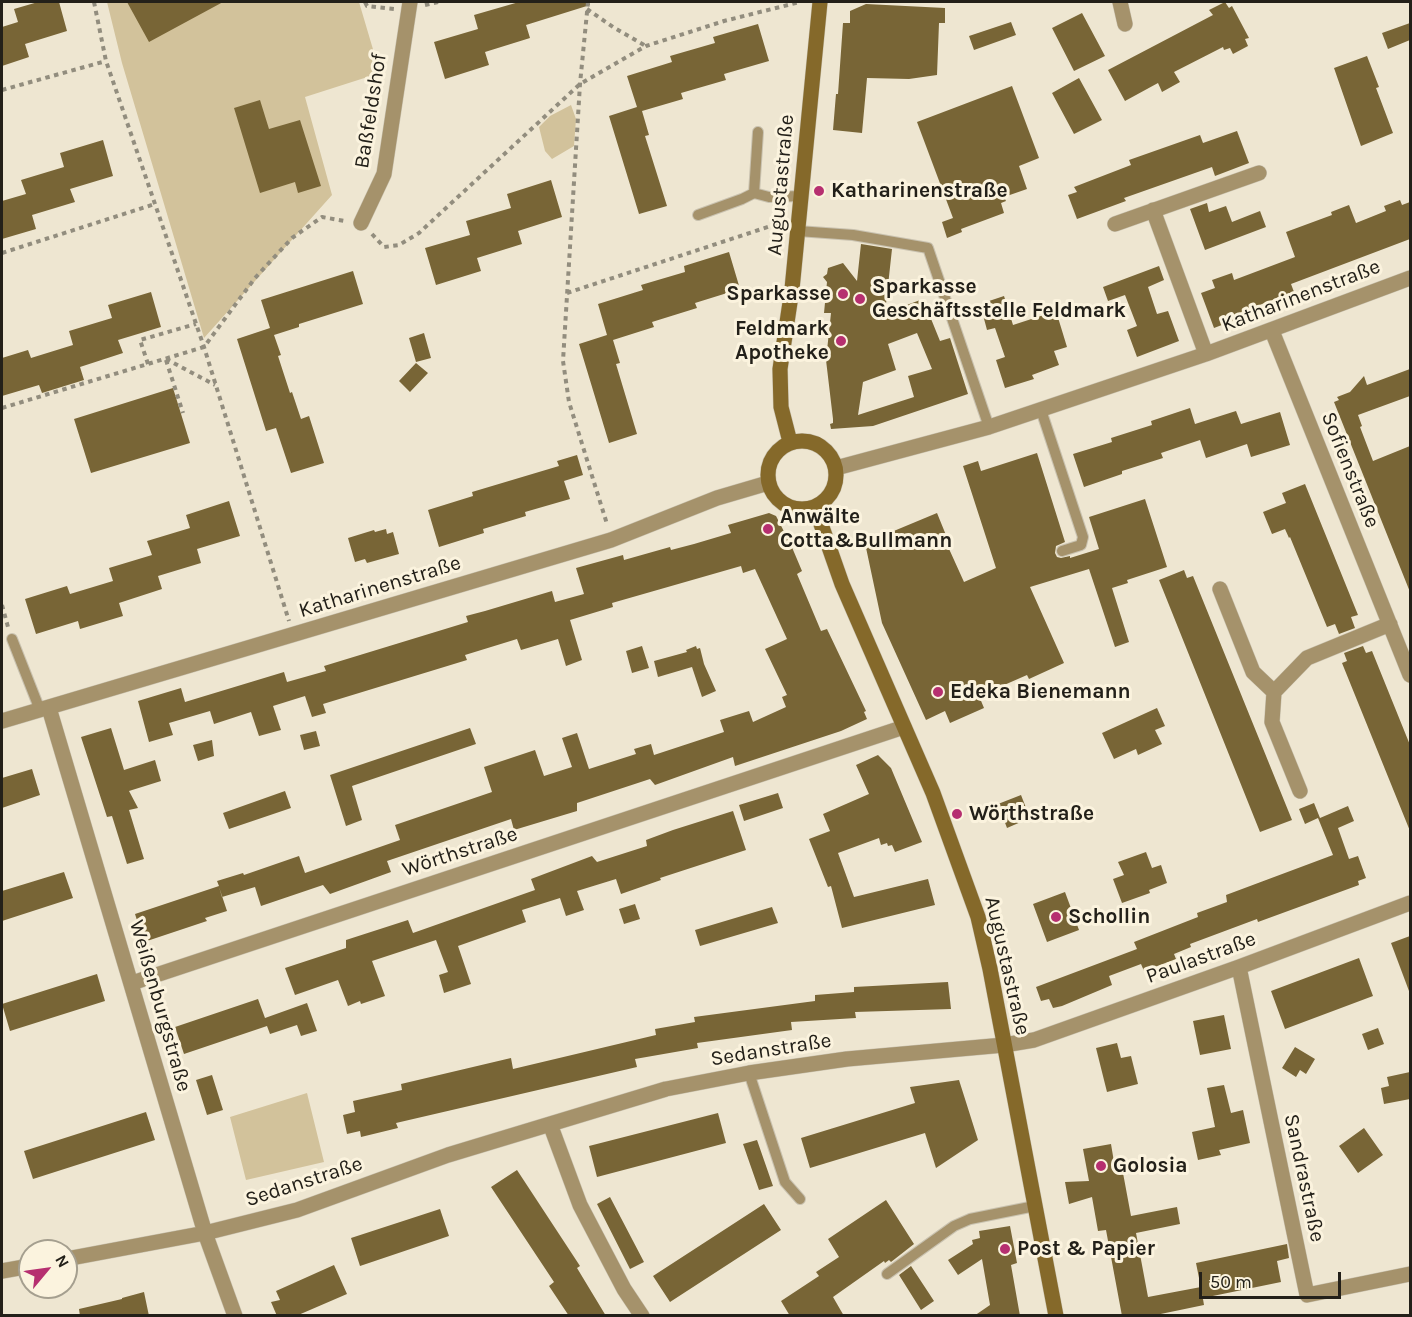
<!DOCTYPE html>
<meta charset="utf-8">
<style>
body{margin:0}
#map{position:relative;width:1412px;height:1317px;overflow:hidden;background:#eee6d1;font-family:Karla,sans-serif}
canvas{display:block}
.frame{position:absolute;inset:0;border:3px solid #232019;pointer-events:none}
.north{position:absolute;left:18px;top:1239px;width:60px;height:60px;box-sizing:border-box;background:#fbf3de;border:2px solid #a59f8f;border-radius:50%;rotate:61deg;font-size:16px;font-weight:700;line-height:24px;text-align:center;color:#232019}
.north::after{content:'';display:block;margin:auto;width:21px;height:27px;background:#b62f70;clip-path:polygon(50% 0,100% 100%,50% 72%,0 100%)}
.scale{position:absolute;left:1199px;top:1272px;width:142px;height:27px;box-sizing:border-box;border:3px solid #232019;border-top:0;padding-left:8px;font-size:18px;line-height:21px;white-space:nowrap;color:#232019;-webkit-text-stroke:4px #fbf3de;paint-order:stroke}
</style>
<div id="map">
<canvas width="1412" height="1317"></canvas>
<div class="frame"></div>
<div class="north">N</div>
<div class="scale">50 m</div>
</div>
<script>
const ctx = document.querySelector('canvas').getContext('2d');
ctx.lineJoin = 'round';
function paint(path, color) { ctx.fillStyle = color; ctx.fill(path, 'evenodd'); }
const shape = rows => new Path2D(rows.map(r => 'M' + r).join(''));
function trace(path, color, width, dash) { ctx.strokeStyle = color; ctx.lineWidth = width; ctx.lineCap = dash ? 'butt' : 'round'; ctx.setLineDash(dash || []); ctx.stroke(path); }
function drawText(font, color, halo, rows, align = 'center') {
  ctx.font = font + ' Karla,sans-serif'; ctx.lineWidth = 6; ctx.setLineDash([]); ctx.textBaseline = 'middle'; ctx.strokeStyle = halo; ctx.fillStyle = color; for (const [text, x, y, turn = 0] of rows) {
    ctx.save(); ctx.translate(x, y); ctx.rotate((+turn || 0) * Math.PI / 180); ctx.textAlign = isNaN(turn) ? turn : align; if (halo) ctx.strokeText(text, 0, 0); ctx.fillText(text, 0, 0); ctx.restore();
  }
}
paint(shape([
 [107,2,359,2,380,73,305,97,332,195,204,338,122,63],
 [571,105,576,119,574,146,552,159,545,151,539,127,550,116],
 [307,1093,324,1162,246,1180,230,1117]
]), '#d2c29b');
paint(shape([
 [38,2,59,2,67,31,25,44,29,57,2,66,2,27,18,22,14,9],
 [127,2,223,2,149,42],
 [519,2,589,2,590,5,526,25,530,38,485,52,489,65,445,79,434,42,478,29,474,15],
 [1225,2,1229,8,1232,6,1249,38,1245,39,1248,46,1233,54,1230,48,1224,50,1223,47,1174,72,1180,82,1162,92,1158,83,1125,101,1108,70,1213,15,1209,10],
 [866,4,945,8,945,23,939,23,937,75,909,79,867,78,862,133,833,130,836,94,838,94,843,23,850,23,850,11],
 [1082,13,1105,56,1074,71,1052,28],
 [1011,22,1016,35,974,50,969,36],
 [1410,23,1410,40,1388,49,1382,33],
 [758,24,769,61,724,74,726,80,681,93,683,99,642,111,649,135,645,136,667,206,639,214,609,116,637,107,627,76,672,62,670,56,715,43,713,37],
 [1367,56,1379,87,1376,88,1393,133,1361,146,1334,68],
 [1079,78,1102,120,1074,134,1052,93],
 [1012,86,1039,158,1019,166,1027,189,1004,197,1006,201,1001,203,1004,213,961,229,962,232,947,238,942,222,953,218,917,122],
 [260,100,269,129,300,120,321,186,298,193,295,182,260,193,234,108],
 [1237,131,1249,163,1215,176,1212,167,1124,198,1126,201,1077,219,1068,195,1077,192,1074,187,1131,165,1129,160,1200,135,1203,143],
 [103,140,113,176,70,189,75,202,32,215,36,229,2,239,2,201,26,194,21,180,64,167,60,153],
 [551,180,562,217,518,231,522,244,477,258,481,271,436,285,425,248,470,235,466,221,511,208,507,194],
 [1400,200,1402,205,1410,202,1410,239,1291,284,1294,292,1246,310,1248,315,1214,328,1201,293,1215,288,1212,280,1232,273,1234,280,1295,257,1286,232,1332,215,1331,212,1349,205,1356,223,1386,211,1384,206],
 [1207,203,1209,212,1226,206,1232,222,1260,211,1266,227,1205,250,1190,209],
 [861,244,892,249,885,313,923,299,940,341,950,338,968,394,873,426,831,429,830,424,833,423,833,419,826,360,831,313,824,313,827,282,823,277,827,274,828,268,843,263,857,281],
 [917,333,932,369,908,376,914,397,858,415,863,382,896,370,888,344],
 [729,252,740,289,695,303,697,308,652,322,654,327,613,340,620,363,616,364,637,434,609,443,579,344,607,335,598,304,643,290,641,285,685,272,684,266],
 [1159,266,1164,280,1148,287,1157,314,1168,311,1179,341,1137,357,1127,330,1137,326,1125,295,1108,301,1103,287],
 [353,271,363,304,299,324,299,327,274,335,281,355,278,356,290,393,292,392,301,419,309,416,324,463,291,473,276,428,266,431,237,339,270,328,261,300],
 [151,292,161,327,118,340,123,353,80,367,84,380,42,393,39,385,2,396,2,358,28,350,31,358,73,345,69,331,112,318,108,305],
 [1004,296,1013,325,1056,311,1067,347,1054,351,1059,365,1032,375,1034,379,1005,388,996,360,1005,357,995,328,987,330,983,315,989,313,986,302],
 [424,333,431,358,416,362,409,338],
 [416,363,428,373,410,392,399,381],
 [1410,369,1410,396,1358,415,1362,426,1360,427,1373,461,1410,446,1410,592,1334,402,1339,400,1337,397,1350,392,1364,376,1367,385],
 [173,388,190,443,91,473,74,419],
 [1190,408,1195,424,1236,411,1241,424,1280,412,1290,445,1251,457,1247,444,1206,458,1200,440,1161,453,1163,458,1122,471,1122,474,1084,487,1073,454,1112,442,1111,438,1152,425,1151,421],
 [1037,453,1065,542,1056,546,1055,553,1057,557,1061,558,1070,556,1070,558,1099,549,1089,517,1145,499,1167,567,1127,580,1128,583,1112,588,1129,642,1115,647,1089,569,1030,587,1064,663,1029,679,1027,675,979,696,984,708,950,723,945,711,926,720,882,623,865,543,937,513,948,540,945,540,964,582,996,568,963,466,978,461,981,471],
 [577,455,583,475,564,481,570,499,525,512,526,516,483,529,484,533,439,547,428,510,473,496,472,492,559,466,557,461],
 [1305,484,1358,615,1351,617,1355,628,1339,634,1335,624,1327,627,1290,537,1289,538,1285,529,1272,534,1263,512,1286,503,1282,493],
 [229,501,240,536,197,549,201,563,158,576,162,589,119,603,123,616,80,629,78,621,36,634,25,599,67,586,70,594,113,581,109,568,152,555,147,541,190,528,186,515],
 [769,513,776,516,791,545,802,571,797,574,821,631,827,629,866,711,864,712,867,719,841,731,735,766,733,757,655,785,650,779,577,803,577,811,514,830,511,819,387,861,391,872,330,894,323,885,261,906,255,887,222,897,219,887,227,911,205,918,207,921,144,942,135,914,219,886,217,881,243,873,244,875,299,856,305,873,400,840,395,825,492,792,484,767,535,750,544,776,572,767,562,738,577,733,589,769,636,754,634,749,651,744,654,755,724,732,720,720,749,711,753,722,786,707,782,697,787,695,765,649,787,639,755,569,743,573,741,566,612,603,613,607,570,620,582,660,566,666,558,639,521,650,517,639,465,655,467,660,323,704,326,713,312,717,305,696,273,706,281,730,259,736,251,712,214,724,210,711,169,723,173,735,149,742,138,701,181,688,185,702,284,672,287,682,326,671,324,666,468,622,466,616,485,611,552,591,555,602,584,594,576,568,623,555,624,560,670,547,671,550,694,544,731,533,728,525],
 [386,529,387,534,393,532,399,554,367,563,365,559,355,562,348,538,374,530,375,532],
 [1184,570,1187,578,1193,576,1292,820,1260,832,1159,580],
 [642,646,649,668,632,673,626,651],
 [696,646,697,649,700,648,704,664,716,691,702,697,692,667,658,677,654,661,687,652,686,650],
 [1363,646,1366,653,1372,651,1410,745,1410,831,1342,663,1347,661,1344,653],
 [1157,708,1165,726,1155,730,1162,744,1138,755,1136,749,1114,759,1102,733],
 [111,728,124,770,155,760,161,781,129,791,138,808,129,810,144,859,127,864,112,816,107,817,81,737],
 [470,728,476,744,352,786,362,820,346,826,330,775],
 [316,731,320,746,304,750,300,735],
 [212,740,214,756,198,761,193,745],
 [878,755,891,768,922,842,895,852,892,845,888,846,887,843,881,845,879,838,838,853,854,897,928,879,935,905,842,928,831,886,828,887,809,839,830,831,823,814,869,794,856,765],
 [32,769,40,795,2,808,2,778],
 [285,791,291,808,229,829,223,813],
 [778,793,783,808,744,821,739,805],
 [1021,795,1030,818,1007,828,998,804],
 [1314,803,1320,818,1348,806,1354,821,1338,828,1349,859,1358,856,1366,878,1358,881,1359,885,1258,922,1257,919,1190,944,1191,947,1174,954,1176,959,1144,971,1141,964,1109,976,1112,985,1062,1006,1053,1008,1049,999,1041,1001,1036,987,1137,949,1134,942,1198,917,1197,913,1227,902,1226,895,1333,855,1318,818,1305,824,1299,809],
 [733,811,746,850,660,878,661,880,621,894,616,879,577,891,584,910,566,916,560,898,522,910,526,922,458,946,471,984,444,993,439,975,448,972,436,940,372,961,385,996,361,1004,360,1001,348,1006,338,980,295,995,285,968,346,948,346,940,408,920,413,933,535,890,531,879,592,856,597,862,647,846,646,840,673,830],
 [1146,852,1152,868,1161,865,1167,883,1149,890,1150,893,1122,903,1113,879,1124,875,1118,862],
 [64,872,73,898,2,921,2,891],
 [1065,892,1079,930,1047,942,1033,904],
 [635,904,640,919,624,924,619,909],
 [772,907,778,923,700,946,695,930],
 [1410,936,1410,991,1409,991,1391,943],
 [1359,958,1373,996,1285,1029,1271,991],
 [97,974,105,1001,10,1031,2,1004],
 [948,982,951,1009,855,1012,856,1018,791,1022,792,1030,697,1043,698,1048,635,1059,637,1067,396,1123,398,1128,361,1137,360,1131,347,1134,343,1115,355,1112,353,1101,402,1090,401,1084,511,1058,513,1069,656,1035,655,1029,695,1022,694,1017,815,1001,815,995,854,992,854,987],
 [258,999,265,1018,307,1003,317,1031,301,1036,297,1025,270,1034,267,1026,184,1054,175,1027],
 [1224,1015,1231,1049,1200,1055,1193,1021],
 [1378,1028,1384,1044,1368,1050,1362,1034],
 [1117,1043,1121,1058,1131,1056,1138,1084,1107,1092,1096,1048],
 [1295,1047,1315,1059,1306,1074,1300,1070,1296,1077,1282,1068],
 [1410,1072,1410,1099,1384,1104,1381,1088,1389,1086,1387,1077],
 [212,1075,223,1110,207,1115,196,1080],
 [959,1080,978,1140,936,1168,925,1133,810,1168,801,1138,915,1103,910,1087],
 [1224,1085,1231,1113,1243,1110,1250,1143,1219,1150,1221,1155,1198,1160,1192,1132,1215,1127,1207,1088],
 [146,1112,155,1140,33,1179,24,1151],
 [718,1113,726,1143,597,1177,589,1146],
 [1364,1128,1383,1155,1358,1173,1339,1146],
 [757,1140,773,1186,759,1190,743,1144],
 [1111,1144,1116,1174,1123,1173,1131,1216,1177,1207,1180,1224,1136,1233,1148,1297,1201,1287,1204,1305,1151,1316,1122,1316,1106,1230,1098,1231,1092,1197,1069,1204,1065,1182,1089,1181,1083,1149],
 [517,1170,580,1266,577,1268,606,1316,569,1316,549,1286,554,1282,491,1187],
 [610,1197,644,1262,630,1269,597,1204],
 [886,1200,914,1244,891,1262,889,1260,885,1263,884,1261,833,1297,844,1316,790,1316,781,1301,819,1276,816,1272,839,1257,828,1239],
 [764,1204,781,1230,670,1302,653,1276],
 [440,1209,449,1236,360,1266,351,1238],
 [1010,1226,1017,1263,1011,1265,1020,1316,974,1316,990,1305,982,1259,958,1275,948,1260,973,1244,972,1240,980,1238,979,1231],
 [1287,1244,1289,1258,1277,1261,1281,1282,1203,1298,1196,1263],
 [334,1265,347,1294,296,1316,277,1316,271,1302,280,1300,276,1291],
 [911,1266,934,1301,921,1310,899,1275],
 [144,1292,149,1316,80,1316,79,1309,122,1299,122,1298]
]), '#786536');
const service = shape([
 [758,132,754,193,769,197,801,196],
 [698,215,742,199,754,193],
 [798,231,853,235,928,248,989,427],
 [1041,410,1083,537,1081,545,1062,551],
 [12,639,40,710],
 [749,1073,785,1182,800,1199],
 [887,1274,954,1226,970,1219,1035,1206]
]);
const minor = shape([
 [1120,2,1125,24],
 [1153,210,1206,354],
 [361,223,384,174,410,2],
 [1115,224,1259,173],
 [1272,331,1410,675],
 [836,468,989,427,1206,354,1410,278],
 [1220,589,1253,672,1274,692],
 [49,708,205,1233,235,1316],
 [2,721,611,540,717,498,768,483],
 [1300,791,1272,722,1274,692,1307,658,1390,624],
 [1239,967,1307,1295,1410,1274],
 [132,983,904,727],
 [550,1124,580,1205,624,1289,642,1316],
 [66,1259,205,1233,297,1210,448,1155,666,1089,749,1073,847,1059,1004,1045,1034,1040,1239,967,1410,903],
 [2,1271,30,1266]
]);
const secondary = shape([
 '768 475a34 34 0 1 1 68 0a34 34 0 1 1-68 0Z',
 [790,442,781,407,780,369,792,289,820,2],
 [815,507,842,584,933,793,978,917,990,969,1056,1316]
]);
trace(service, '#c9c2b0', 12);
trace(minor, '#c9c2b0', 16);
trace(secondary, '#c9c2b0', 16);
trace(shape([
 [94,2,106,61,204,347,289,621],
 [365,2,367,6,394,9],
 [588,2,580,84,563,361,569,402,607,524],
 [425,5,438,2],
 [587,9,613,27,646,46],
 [2,90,106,61],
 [372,234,384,247,399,245,419,233,580,84,646,46,724,21,800,2],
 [2,253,155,204],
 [567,293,783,222],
 [166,359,215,385],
 [166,360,183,413],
 [148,364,140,340,196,324],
 [2,408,204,347,255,278,292,238,322,217,345,221],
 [2,605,8,627]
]), '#928d7e', 4, [4.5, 4.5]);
trace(service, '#a5926b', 10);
trace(minor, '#a5926b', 15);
trace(secondary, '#85692a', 15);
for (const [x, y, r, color] of [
 [819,191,6,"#b62f70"],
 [843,294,6,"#b62f70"],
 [860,299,6,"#b62f70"],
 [841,341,6,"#b62f70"],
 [768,529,6,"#b62f70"],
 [938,692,6,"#b62f70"],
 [957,814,6,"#b62f70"],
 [1056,917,6,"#b62f70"],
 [1101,1166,6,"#b62f70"],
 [1005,1249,6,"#b62f70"]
]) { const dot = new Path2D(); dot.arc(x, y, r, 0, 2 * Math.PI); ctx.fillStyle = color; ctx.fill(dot); trace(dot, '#fbf3de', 2); }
drawText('21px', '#232019', '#fbf3de', [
 ["Baßfeldshof",371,111,-81],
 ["Augustastraße",781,185,-85],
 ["Katharinenstraße",1301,296,-21],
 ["Sofienstraße",1350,470,68],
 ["Katharinenstraße",380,587,-17],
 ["Wörthstraße",460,852,-18],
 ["Paulastraße",1201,958,-20],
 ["Augustastraße",1007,966,77],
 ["Weißenburgstraße",160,1006,74],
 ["Sedanstraße",771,1050,-9],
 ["Sandrastraße",1304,1178,78],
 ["Sedanstraße",304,1182,-18]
]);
drawText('bold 21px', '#232019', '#fbf3de', [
 ["Katharinenstraße",831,191],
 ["Sparkasse",872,287],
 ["Geschäftsstelle Feldmark",872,311],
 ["Sparkasse",831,294,"right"],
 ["Feldmark",829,329,"right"],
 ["Apotheke",829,353,"right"],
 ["Anwälte",780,517],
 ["Cotta&Bullmann",780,541],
 ["Edeka Bienemann",950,692],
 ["Wörthstraße",969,814],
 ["Schollin",1068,917],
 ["Golosia",1113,1166],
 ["Post & Papier",1017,1249]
], 'left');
</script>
